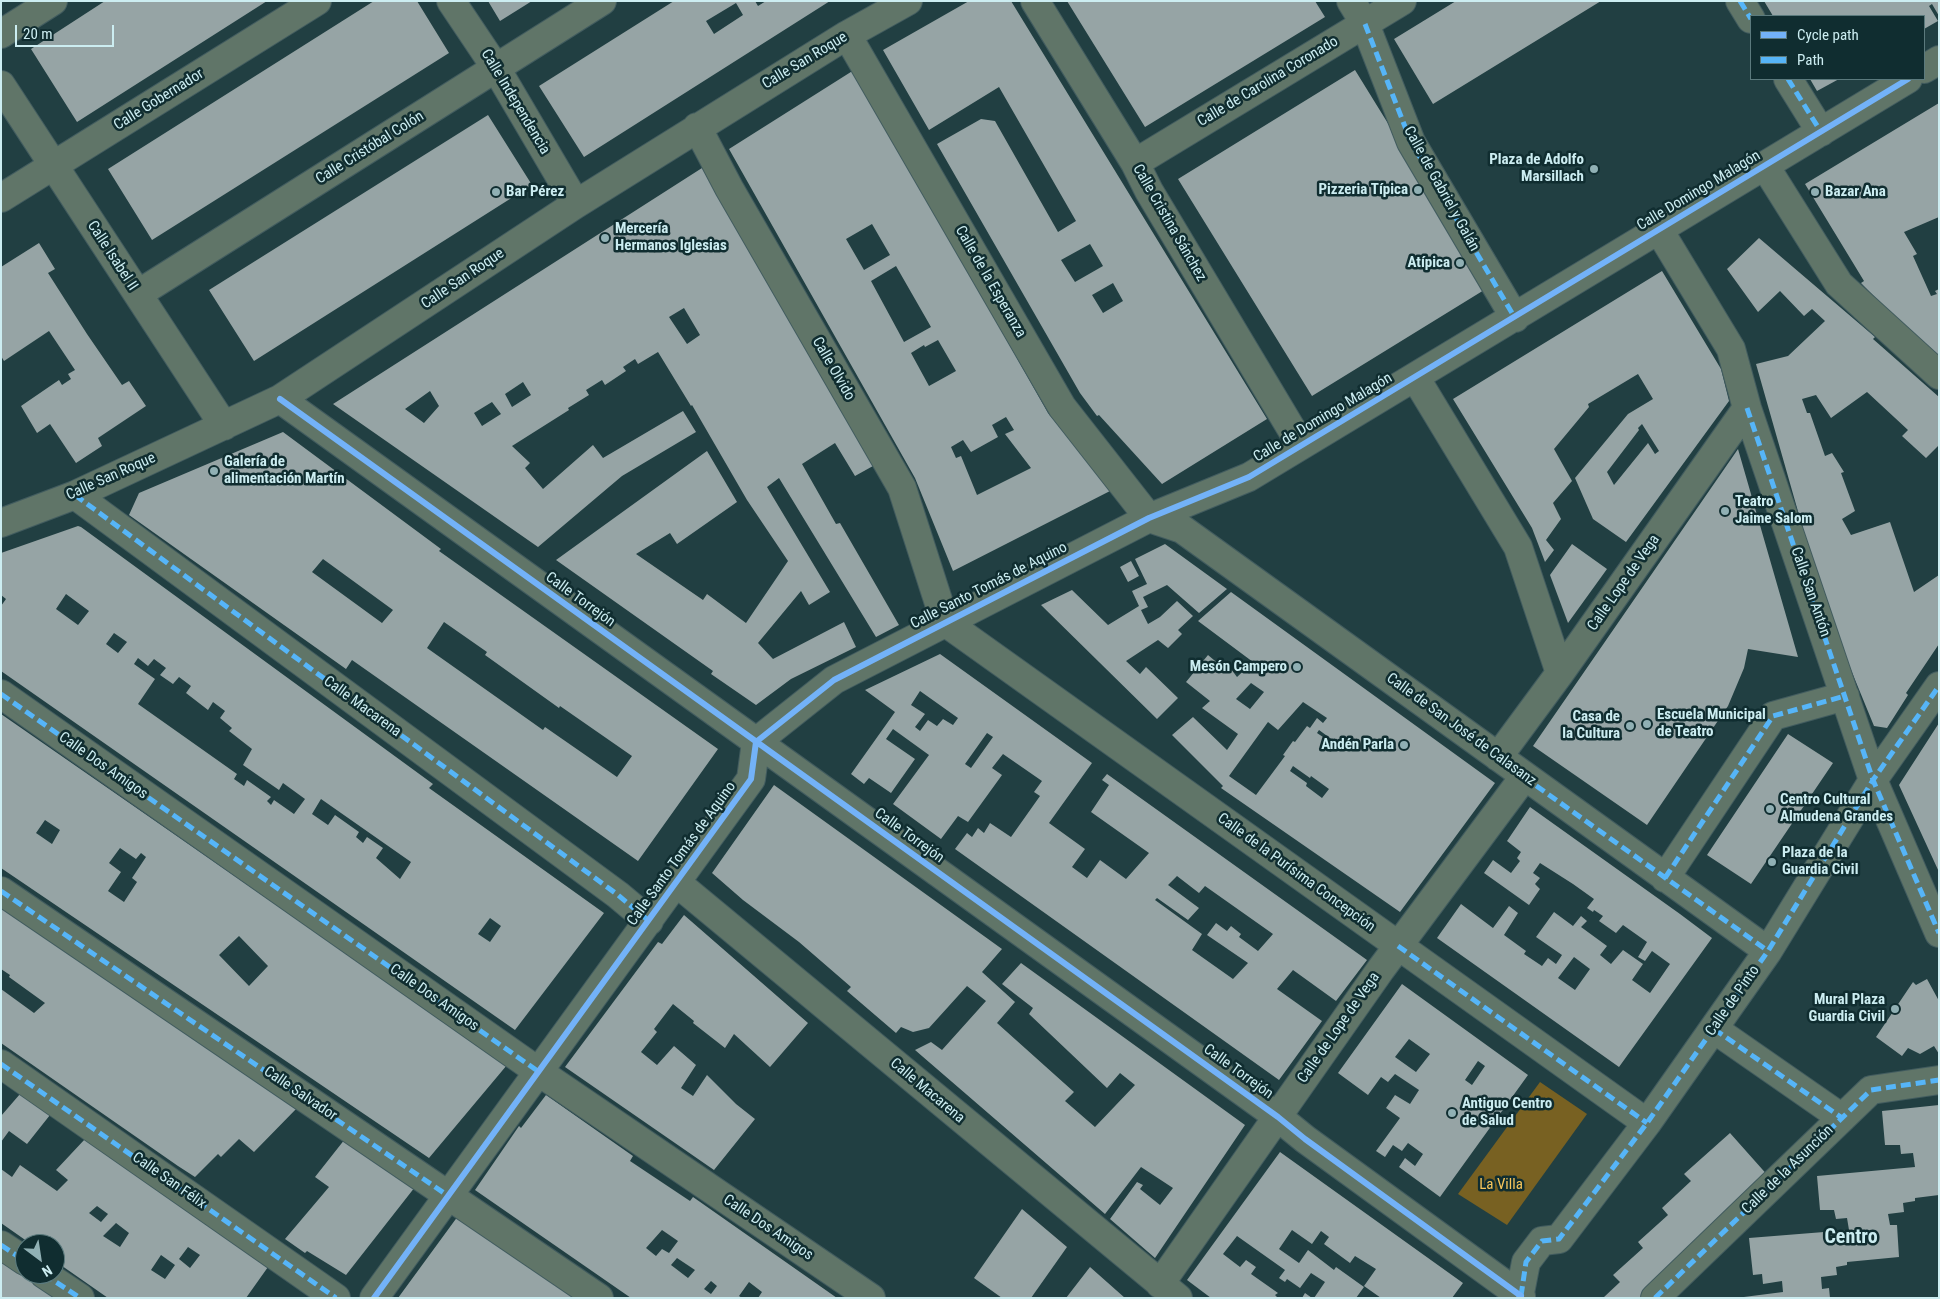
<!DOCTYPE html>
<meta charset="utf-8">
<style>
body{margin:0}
#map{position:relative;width:1940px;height:1299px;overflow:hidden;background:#213f42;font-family:"Roboto Condensed",sans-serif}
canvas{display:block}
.frame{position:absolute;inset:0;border:2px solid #ccedf1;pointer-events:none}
.legend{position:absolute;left:1750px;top:15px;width:175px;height:65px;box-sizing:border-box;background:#102d30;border:1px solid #5b7a7d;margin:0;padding:6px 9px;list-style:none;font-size:15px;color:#ccedf1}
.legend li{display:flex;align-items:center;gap:10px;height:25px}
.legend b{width:25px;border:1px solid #5b7a7d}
.north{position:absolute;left:15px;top:1234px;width:50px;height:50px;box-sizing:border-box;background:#102d30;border:1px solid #5b7a7d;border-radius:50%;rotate:149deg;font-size:14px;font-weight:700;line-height:20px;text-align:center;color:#ccedf1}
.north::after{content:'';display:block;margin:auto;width:18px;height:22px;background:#90b0b4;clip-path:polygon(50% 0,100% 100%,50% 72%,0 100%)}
.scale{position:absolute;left:15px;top:25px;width:99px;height:22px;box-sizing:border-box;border:2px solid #ccedf1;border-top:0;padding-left:6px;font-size:15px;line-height:18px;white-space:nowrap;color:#ccedf1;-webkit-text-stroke:4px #102d30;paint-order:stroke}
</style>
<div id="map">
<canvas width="1940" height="1299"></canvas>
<div class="frame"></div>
<ul class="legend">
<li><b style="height:6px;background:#73b2f8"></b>Cycle path</li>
<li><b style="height:6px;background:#56b5f8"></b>Path</li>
</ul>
<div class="north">N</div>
<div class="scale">20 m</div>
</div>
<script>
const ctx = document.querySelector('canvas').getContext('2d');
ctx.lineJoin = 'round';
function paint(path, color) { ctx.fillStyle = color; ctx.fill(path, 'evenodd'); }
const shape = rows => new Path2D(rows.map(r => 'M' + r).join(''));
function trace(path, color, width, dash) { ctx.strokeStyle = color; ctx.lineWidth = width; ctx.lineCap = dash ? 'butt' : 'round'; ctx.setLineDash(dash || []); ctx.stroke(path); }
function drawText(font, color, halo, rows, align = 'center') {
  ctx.font = font + ' "Roboto Condensed",sans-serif'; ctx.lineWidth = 5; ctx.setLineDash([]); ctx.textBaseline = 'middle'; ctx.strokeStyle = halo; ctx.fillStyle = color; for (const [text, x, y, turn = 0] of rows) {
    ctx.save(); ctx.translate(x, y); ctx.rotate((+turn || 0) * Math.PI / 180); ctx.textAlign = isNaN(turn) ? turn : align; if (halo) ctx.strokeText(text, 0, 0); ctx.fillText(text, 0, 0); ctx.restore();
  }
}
paint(shape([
 [1540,1082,1587,1114,1507,1225,1458,1194]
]), '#786122');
paint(shape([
 [105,1,267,1,77,122,31,49],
 [374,1,417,1,449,53,152,240,108,169],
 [488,1,532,1,500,21],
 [674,1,755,1,758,6,766,1,830,1,584,157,539,86],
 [736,3,743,15,714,34,706,21],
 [969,1,1011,1,1267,419,1162,484,1099,415,1097,416,1080,393,937,144,981,119,995,121,1058,232,1076,221,999,87,929,130,883,50],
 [1090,244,1103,266,1075,282,1061,260],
 [1113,283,1123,301,1103,313,1092,295],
 [1067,1,1315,1,1325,17,1145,127],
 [1456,1,1601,1,1433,104,1394,39],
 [1764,1,1939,1,1939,16,1932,4,1929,6,1938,21,1924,29,1924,16,1773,16],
 [854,70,1048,413,1112,490,953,571,915,478,729,149],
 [872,224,890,255,864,270,846,239],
 [896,266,931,327,904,342,871,281],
 [938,340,956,371,929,386,911,353,924,345,925,347],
 [1006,417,1014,430,1005,434,1031,468,977,495,961,456,956,458,951,447,963,440,971,452,998,437,992,425],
 [1355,70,1489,287,1312,396,1178,179],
 [1810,79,1839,79,1817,91],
 [1939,103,1939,217,1904,232,1917,254,1913,256,1931,296,1937,294,1935,291,1939,289,1939,363,1861,283,1864,281,1805,184],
 [488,115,532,185,254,361,209,290],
 [702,168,873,466,855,476,835,443,802,464,836,524,840,523,899,625,876,637,779,478,767,487,830,592,809,605,801,591,758,643,773,659,844,622,856,647,791,679,756,705,711,674,713,671,556,560,707,451,737,502,677,544,670,533,636,554,703,600,707,594,746,623,788,561,747,500,692,405,691,406,658,352,638,364,635,359,623,367,626,371,605,385,602,380,586,390,589,395,568,408,569,410,512,446,530,463,525,468,543,489,593,445,603,458,683,411,696,432,622,476,538,547,333,404],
 [684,308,700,335,687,344,669,317],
 [523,382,531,395,512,407,505,394],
 [430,391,439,406,424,423,405,409],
 [492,402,501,414,482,426,474,413],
 [1759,238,1875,337,1873,339,1939,397,1939,445,1926,458,1902,436,1908,430,1867,392,1831,418,1816,395,1802,399,1807,413,1810,413,1825,456,1832,453,1844,472,1841,473,1855,511,1842,519,1851,535,1890,522,1914,592,1939,575,1939,644,1906,693,1908,695,1887,728,1874,726,1842,648,1811,557,1756,364,1788,356,1825,321,1812,309,1804,316,1780,291,1758,312,1727,269],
 [39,243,55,269,48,273,87,334,122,385,129,381,146,406,98,438,102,446,76,463,50,424,37,433,21,406,59,380,62,385,71,379,68,374,75,370,49,331,4,361,1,356,1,267],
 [1662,271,1721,369,1729,401,1626,542,1593,519,1575,478,1628,414,1653,399,1638,374,1588,404,1589,407,1554,449,1572,481,1553,503,1561,519,1546,540,1554,550,1545,562,1532,528,1453,399],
 [1642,424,1659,451,1655,454,1648,443,1614,485,1607,472,1639,430,1638,428],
 [283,432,441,549,439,551,718,749,638,861,352,660,346,669,129,515,139,493],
 [323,559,393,610,382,623,312,572],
 [444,622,487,652,485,655,559,708,560,706,632,756,617,777,545,727,543,730,427,648],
 [1738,449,1798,657,1748,649,1744,668,1728,706,1647,825,1533,746],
 [78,526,81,527,433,784,429,788,604,913,515,1030,1,671,1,606,6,599,1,595,1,553],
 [66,594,89,611,78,625,56,609],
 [114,633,127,642,118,653,106,644],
 [138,658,148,666,154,659,166,668,160,675,173,684,179,677,191,686,186,693,208,710,213,702,225,711,220,718,232,728,229,731,252,749,243,765,279,790,283,783,305,799,294,814,274,800,271,805,267,801,271,797,247,780,244,786,234,779,237,774,138,704,155,679,134,664],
 [321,799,411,862,400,879,376,858,383,848,367,837,363,843,356,837,359,832,335,815,328,825,312,814],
 [490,918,501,926,490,942,478,934],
 [1165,544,1227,589,1199,613,1167,585,1143,597,1148,607,1141,610,1148,624,1160,617,1177,601,1193,616,1178,630,1182,634,1168,648,1158,640,1126,661,1140,674,1146,667,1178,698,1157,719,1041,605,1072,590,1108,625,1139,606,1132,591,1147,584,1135,559],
 [1572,544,1607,569,1568,623,1550,575],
 [1131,561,1139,576,1128,582,1120,567],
 [1231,592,1495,783,1400,912,1221,788,1223,786,1172,735,1193,717,1227,750,1238,734,1202,708,1210,701,1186,682,1208,655,1221,666,1225,661,1237,677,1253,662,1198,621],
 [1251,683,1264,692,1250,709,1236,699],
 [1303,702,1327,718,1323,723,1317,718,1310,728,1307,726,1295,742,1293,741,1283,755,1285,756,1256,795,1229,776,1268,722,1278,730],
 [1319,730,1334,741,1332,743,1317,733],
 [1293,766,1310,778,1311,776,1329,789,1322,798,1306,786,1307,783,1290,771],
 [940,654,1092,763,1049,823,1085,849,1072,867,1087,878,1100,860,1126,879,1149,853,1091,812,1109,785,1102,780,1107,774,1367,960,1336,1001,1293,970,1277,989,1322,1021,1279,1080,955,849,967,833,972,837,978,828,984,833,990,823,1011,837,1040,796,1034,792,1042,781,1003,754,992,768,1002,775,968,822,958,816,941,839,893,804,929,755,893,729,886,739,915,759,891,793,869,778,864,784,851,774,895,712,865,690],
 [920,691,958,718,953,725,943,719,937,726,928,720,920,731,915,727,925,714,911,705],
 [987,733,993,737,971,768,965,764],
 [1177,876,1199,893,1205,886,1273,934,1258,951,1239,937,1241,934,1231,926,1227,931,1216,923,1207,935,1248,963,1233,979,1192,950,1202,934,1155,900,1157,898,1188,920,1199,908,1168,885],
 [1,714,507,1065,429,1158,1,868],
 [45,820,60,830,52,844,36,833],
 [120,848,136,859,141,853,146,857,132,878,137,882,124,902,108,891,121,872,109,863],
 [239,936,268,966,249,986,219,955],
 [1939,723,1939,872,1899,785],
 [1788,734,1833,763,1751,884,1707,855],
 [774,785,1002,949,982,972,1015,1002,997,1023,1074,1092,1065,1101,1095,1127,1135,1085,1120,1073,1107,1088,1029,1014,1033,1008,1002,984,1021,963,1245,1125,1155,1258,1110,1219,1137,1182,1143,1185,1140,1189,1160,1205,1173,1188,1141,1167,1105,1214,915,1050,931,1042,942,1050,986,1001,967,986,929,1028,913,1032,901,1027,896,1033,847,991,851,987,799,942,743,900,712,873],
 [1530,807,1680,914,1712,938,1619,1067,1437,938,1461,904,1493,928,1509,906,1518,913,1504,935,1526,951,1524,954,1542,966,1548,958,1556,964,1562,955,1536,937,1554,912,1573,926,1581,916,1587,921,1581,927,1607,946,1600,955,1611,964,1623,950,1643,964,1632,980,1650,993,1670,964,1652,951,1645,961,1638,957,1647,942,1623,925,1616,933,1599,921,1603,916,1594,910,1593,912,1587,908,1594,899,1573,884,1540,863,1533,873,1540,878,1535,884,1540,889,1529,905,1484,873,1493,860,1511,873,1520,861,1517,858,1521,852,1507,841],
 [1574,957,1590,969,1575,990,1558,978],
 [1,906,298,1107,254,1152,239,1139,221,1157,218,1154,195,1177,178,1166,1,1043,1,989,34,1013,45,1003,9,977,10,975,1,969],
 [684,915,808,1023,770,1067,734,1034,725,1048,693,1023,694,1021,673,1004,654,1029,657,1032,641,1052,657,1065,674,1046,696,1065,681,1088,693,1096,707,1075,736,1104,755,1119,714,1170,565,1067,658,942,662,944],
 [1927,979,1939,1001,1939,1054,1934,1046,1920,1054,1908,1048,1902,1056,1876,1037,1913,982,1916,985],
 [1402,984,1528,1075,1440,1197,1399,1167,1405,1158,1415,1166,1423,1154,1408,1143,1402,1151,1393,1145,1385,1157,1376,1151,1400,1118,1386,1108,1395,1095,1410,1104,1419,1090,1395,1074,1388,1082,1381,1077,1368,1095,1338,1073],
 [1409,1039,1430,1054,1416,1072,1395,1057],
 [1478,1061,1485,1066,1472,1085,1465,1080],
 [20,1094,50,1115,27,1144,9,1131,1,1142,1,1116],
 [546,1095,633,1156,630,1161,690,1201,693,1197,837,1298,758,1298,762,1292,749,1282,739,1296,742,1298,631,1298,475,1190,519,1126,521,1128],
 [662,1230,678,1241,669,1253,662,1249,656,1256,646,1248],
 [677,1258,695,1270,688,1278,671,1265],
 [711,1281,717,1286,711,1294,704,1289],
 [1939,1105,1939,1195,1915,1198,1915,1201,1903,1203,1904,1212,1888,1214,1890,1225,1897,1225,1899,1257,1847,1262,1847,1265,1836,1267,1837,1275,1821,1277,1822,1289,1829,1288,1830,1298,1736,1298,1783,1292,1782,1281,1763,1284,1762,1274,1753,1275,1749,1238,1849,1230,1847,1218,1836,1219,1834,1210,1820,1210,1817,1176,1915,1167,1913,1153,1901,1154,1900,1145,1885,1145,1882,1111],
 [1730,1133,1770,1178,1640,1298,1603,1298,1620,1282,1613,1275,1643,1248,1638,1242,1668,1215,1662,1208,1691,1181,1684,1174],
 [85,1139,268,1267,246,1298,108,1298,55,1261,55,1244,31,1244,1,1223,1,1169,12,1177,20,1165,57,1191,68,1180,56,1170],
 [97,1206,108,1214,101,1222,89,1213],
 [116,1223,129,1233,120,1247,103,1236],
 [188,1247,200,1255,190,1268,179,1259],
 [161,1255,175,1265,165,1279,151,1270],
 [345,1139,415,1187,346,1275,307,1251,305,1253,285,1239,329,1187,315,1177],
 [1280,1152,1463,1283,1452,1298,1381,1298,1364,1286,1376,1269,1355,1256,1350,1263,1324,1244,1329,1237,1321,1231,1312,1244,1292,1230,1279,1249,1299,1263,1308,1250,1334,1270,1336,1267,1364,1287,1356,1298,1314,1298,1325,1282,1311,1273,1300,1288,1287,1279,1285,1282,1279,1278,1285,1270,1237,1236,1223,1254,1240,1267,1246,1260,1256,1267,1251,1274,1278,1293,1275,1295,1278,1298,1211,1298,1187,1280],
 [1022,1209,1067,1247,1031,1298,1002,1298,974,1278],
 [458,1216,575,1298,398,1298],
 [1,1258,58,1298,1,1298],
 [1090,1267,1125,1298,1066,1298],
 [1305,1293,1312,1298,1302,1298]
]), '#96a4a5');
const minor = shape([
 [451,1,496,68,576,204],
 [1035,1,1135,163,1149,191,1301,445],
 [1351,1,1365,24,1411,142,1515,318],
 [1740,1,1751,19],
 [1,34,53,1],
 [847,35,1062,407,1149,518],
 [1924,69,1939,60],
 [1788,79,1821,132],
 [1,85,224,426],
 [697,127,729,188,902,488,945,622],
 [1135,163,1402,1],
 [1765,166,1839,284,1939,375],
 [1,198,317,1],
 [1659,230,1731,349,1747,408,1873,780,1939,933],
 [138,294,602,1],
 [1415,377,1518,547,1560,673],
 [280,399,1278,1117,1305,1139,1521,1296],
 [75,495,618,895,649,921],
 [1149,518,1182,529,1768,951],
 [1,523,75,495,280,399,576,204,847,35,908,1],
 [945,622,1647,1123],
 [1,694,539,1072,871,1298],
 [1498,757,1560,673,1747,408],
 [1665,878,1773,716,1845,696],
 [677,883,1178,1298],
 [1,891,599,1298],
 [1714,1029,1842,1118],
 [1,1064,336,1298],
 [1,1245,25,1261],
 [44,1274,80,1298],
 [1160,1284,1381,969,1524,777],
 [374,1298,751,779,756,742,834,680,1149,518,1249,477,1908,79],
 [1519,1298,1526,1262,1542,1241,1559,1239,1647,1123,1768,951,1873,780,1939,686],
 [1655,1298,1871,1090,1939,1080]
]);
trace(minor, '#425c5f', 30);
trace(minor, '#607568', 28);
trace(shape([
 [1740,1,1751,19],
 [1365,24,1411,142,1515,318],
 [1788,79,1821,132],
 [1747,408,1873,780,1939,933],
 [75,495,618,895,649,921],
 [1,694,539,1072],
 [1524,777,1768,951],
 [1665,878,1773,716,1845,696],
 [1,891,447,1195],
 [1398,946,1647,1123],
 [1714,1029,1842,1118],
 [1,1064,336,1298],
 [1,1245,25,1261],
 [44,1274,80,1298],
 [1521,1296,1526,1262,1542,1241,1559,1239,1647,1123,1768,951,1873,780,1939,686],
 [1655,1298,1871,1090,1939,1080]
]), '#56b5f8', 5, [10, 5]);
trace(shape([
 [280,399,1278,1117,1305,1139,1521,1296,1519,1298],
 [374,1298,751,779,756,742,834,680,1149,518,1249,477,1908,79]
]), '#73b2f8', 6);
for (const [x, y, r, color] of [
 [1594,169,5,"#90b0b4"],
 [1418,190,5,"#90b0b4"],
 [496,192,5,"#90b0b4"],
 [1815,192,5,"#90b0b4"],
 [605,238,5,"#90b0b4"],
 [1460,263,5,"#90b0b4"],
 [214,471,5,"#90b0b4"],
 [1725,511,5,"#90b0b4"],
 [1297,667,5,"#90b0b4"],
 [1647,724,5,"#90b0b4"],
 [1630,726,5,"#90b0b4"],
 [1404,745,5,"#90b0b4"],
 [1770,809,5,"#90b0b4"],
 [1772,862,5,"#90b0b4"],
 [1895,1009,5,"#90b0b4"],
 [1452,1113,5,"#90b0b4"]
]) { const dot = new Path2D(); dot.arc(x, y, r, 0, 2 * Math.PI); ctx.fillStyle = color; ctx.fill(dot); trace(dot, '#102d30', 2); }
drawText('15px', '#ccedf1', '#102d30', [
 ["Calle San Roque",805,61,-31],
 ["Calle de Carolina Coronado",1268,82,-31],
 ["Calle Gobernador",159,100,-32],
 ["Calle Independencia",515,102,59],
 ["Calle Cristóbal Colón",370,148,-32],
 ["Calle de Gabriel y Galán",1441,189,61],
 ["Calle Domingo Malagón",1699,191,-31],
 ["Calle Cristina Sánchez",1169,223,60],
 ["Calle Isabel II",112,256,57],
 ["Calle San Roque",463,279,-34],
 ["Calle de la Esperanza",990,282,60],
 ["Calle Olvido",833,369,60],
 ["Calle de Domingo Malagón",1323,418,-31],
 ["Calle San Roque",111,477,-24],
 ["Calle Lope de Vega",1624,583,-55],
 ["Calle Santo Tomás de Aquino",989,586,-27],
 ["Calle San Antón",1810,592,71],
 ["Calle Torrejón",580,600,36],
 ["Calle Macarena",362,707,36],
 ["Calle de San José de Calasanz",1461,730,36],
 ["Calle Dos Amigos",103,766,35],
 ["Calle Torrejón",909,836,36],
 ["Calle Santo Tomás de Aquino",682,854,-54],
 ["Calle de la Purísima Concepción",1296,873,36],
 ["Calle Dos Amigos",434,998,35],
 ["Calle de Pinto",1733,1001,-55],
 ["Calle de Lope de Vega",1339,1028,-55],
 ["Calle Torrejón",1238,1072,36],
 ["Calle Macarena",927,1091,40],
 ["Calle Salvador",300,1094,34],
 ["Calle de la Asunción",1788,1170,-44],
 ["Calle San Félix",169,1181,35],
 ["Calle Dos Amigos",768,1228,34]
]);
drawText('bold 15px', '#ccedf1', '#102d30', [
 ["Plaza de Adolfo",1584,160,"right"],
 ["Marsillach",1584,177,"right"],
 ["Pizzeria Típica",1408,190,"right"],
 ["Bar Pérez",506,192],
 ["Bazar Ana",1825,192],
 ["Mercería",615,229],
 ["Hermanos Iglesias",615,246],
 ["Atípica",1450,263,"right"],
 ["Galería de",224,462],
 ["alimentación Martín",224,479],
 ["Teatro",1735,502],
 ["Jaime Salom",1735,519],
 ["Mesón Campero",1287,667,"right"],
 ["Escuela Municipal",1657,715],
 ["de Teatro",1657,732],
 ["Casa de",1620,717,"right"],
 ["la Cultura",1620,734,"right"],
 ["Andén Parla",1394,745,"right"],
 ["Centro Cultural",1780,800],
 ["Almudena Grandes",1780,817],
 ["Plaza de la",1782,853],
 ["Guardia Civil",1782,870],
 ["Mural Plaza",1885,1000,"right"],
 ["Guardia Civil",1885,1017,"right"],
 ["Antiguo Centro",1462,1104],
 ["de Salud",1462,1121]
], 'left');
drawText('15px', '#f8c65b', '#102d30', [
 ["La Villa",1501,1185]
]);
drawText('bold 20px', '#ccedf1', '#102d30', [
 ["Centro",1851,1238]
]);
</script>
